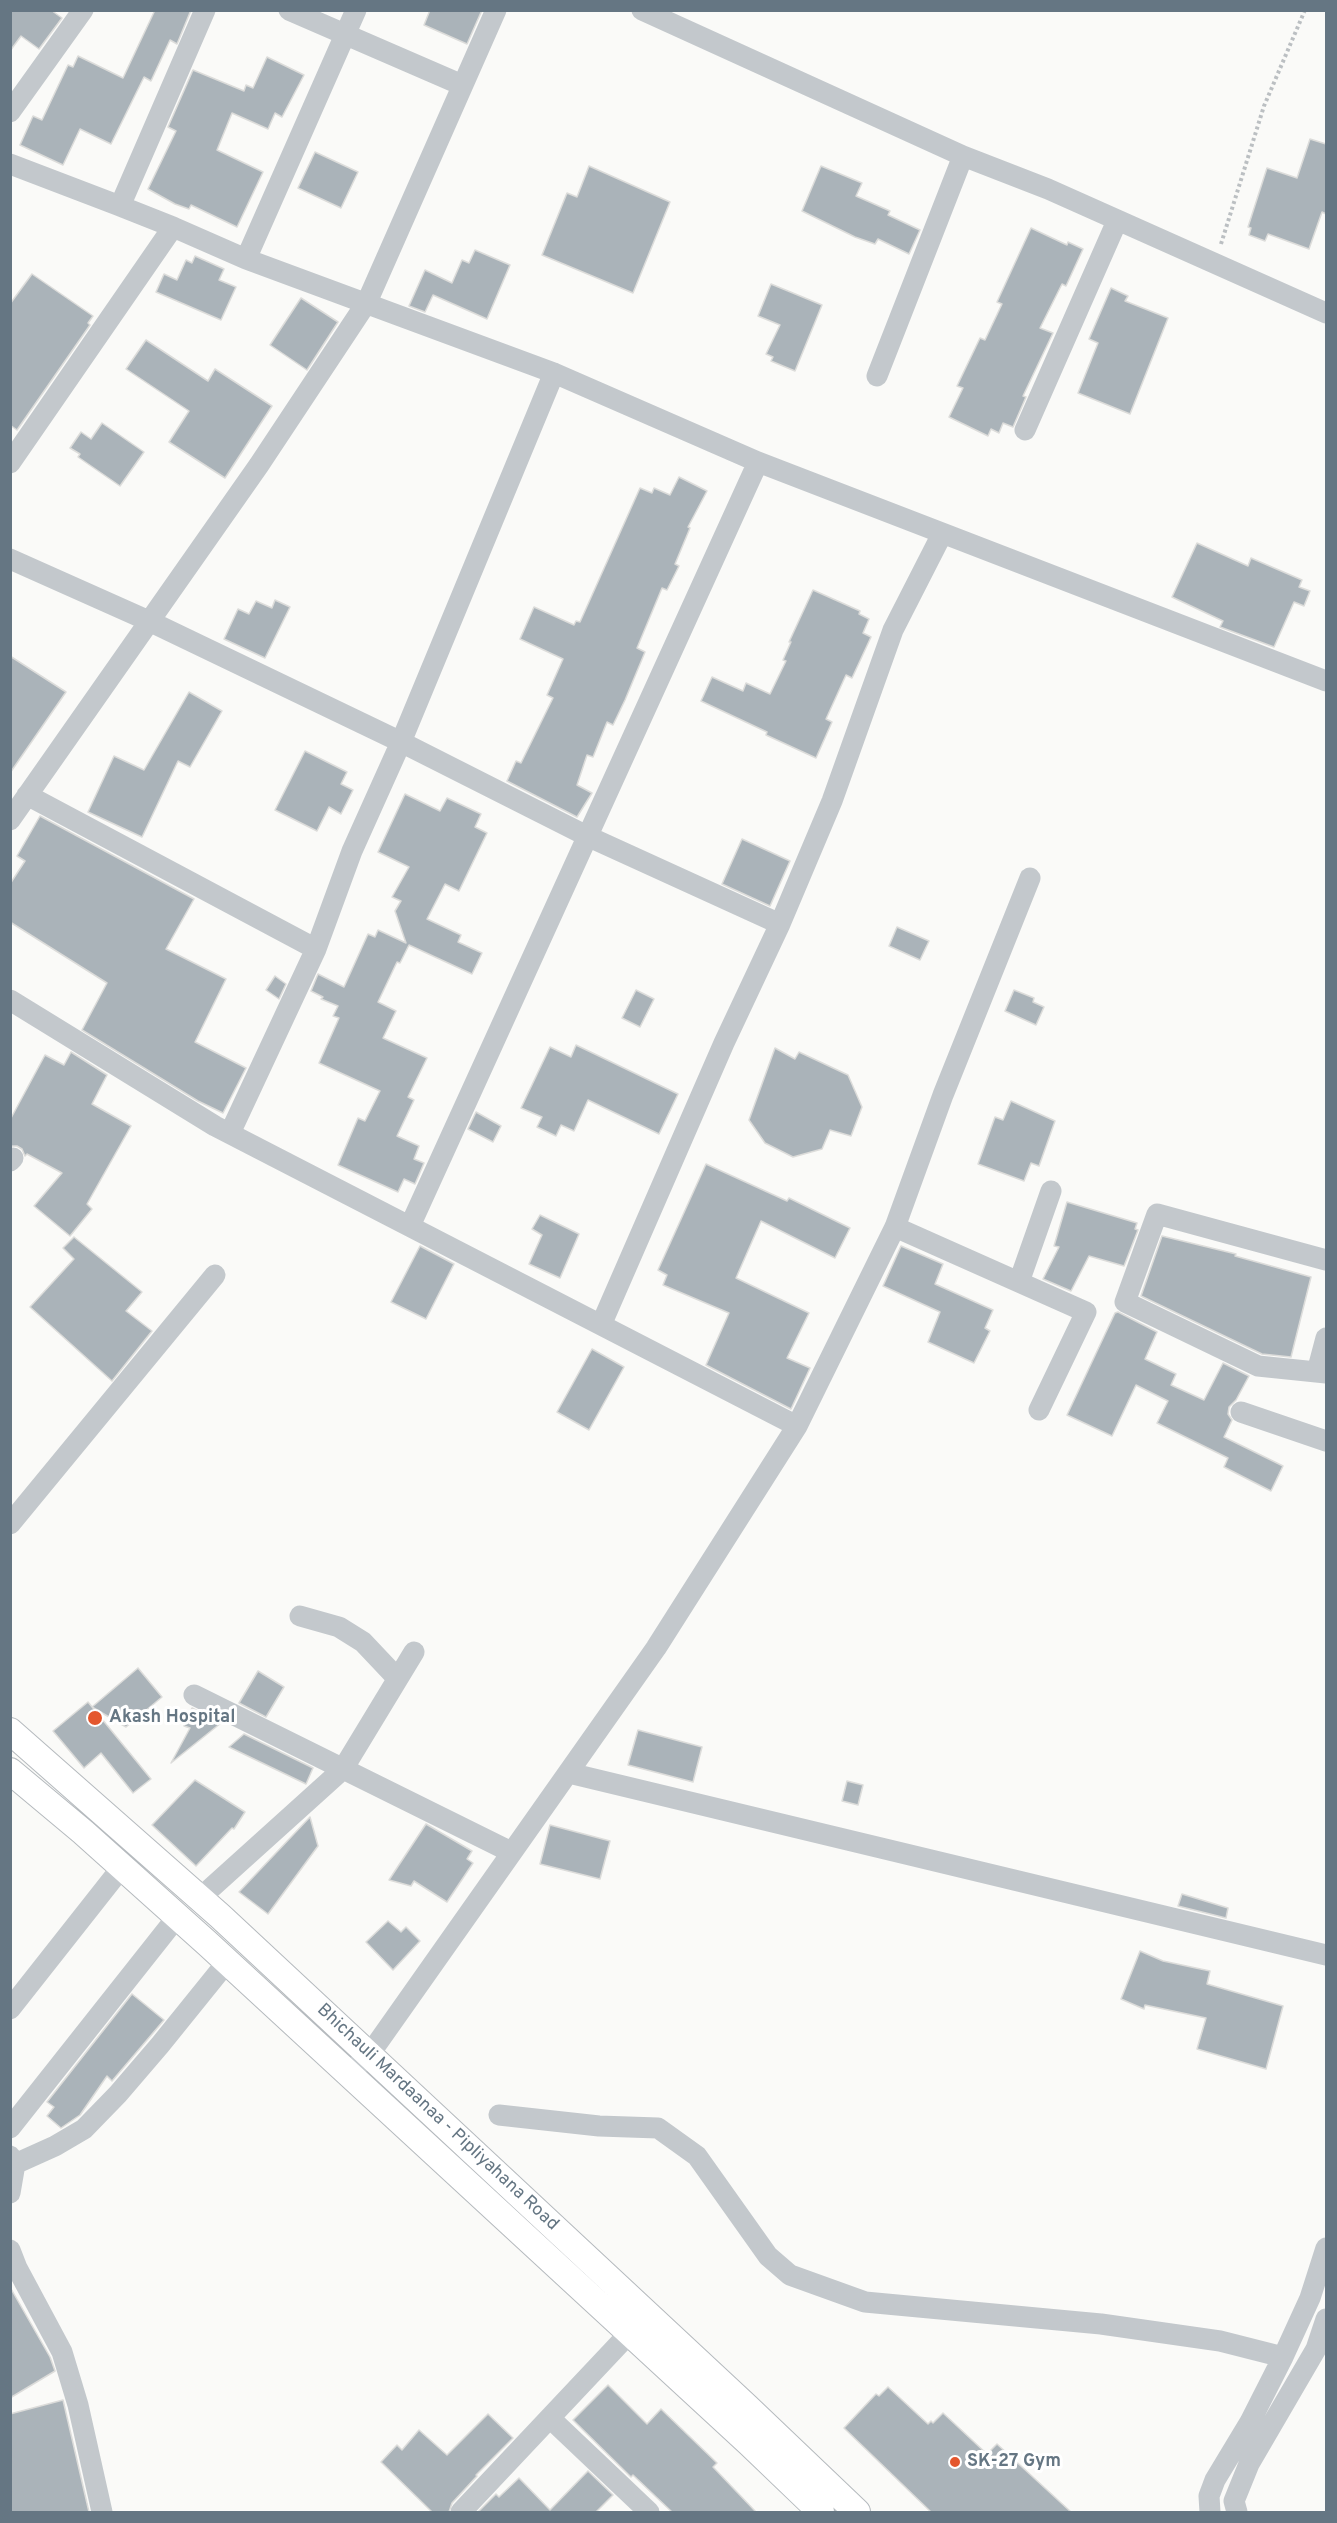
<!DOCTYPE html>
<style>
body{margin:0}
#map{position:relative;width:1337px;height:2523px;overflow:hidden;background:#fafaf8;font-family:Overpass,sans-serif}
canvas{display:block}
.frame{position:absolute;inset:0;border:12px solid #657683;pointer-events:none}
</style>
<div id="map">
<canvas width="1337" height="2523"></canvas>
<div class="frame"></div>
</div>
<script>
const ctx = document.querySelector('canvas').getContext('2d');
ctx.lineJoin = 'round';
function paint(path, color) { ctx.fillStyle = color; ctx.fill(path, 'evenodd'); }
const shape = rows => new Path2D(rows.map(r => 'M' + r).join(''));
function trace(path, color, width, dash) { ctx.strokeStyle = color; ctx.lineWidth = width; ctx.lineCap = dash ? 'butt' : 'round'; ctx.setLineDash(dash || []); ctx.stroke(path); }
function drawText(font, color, halo, rows, align = 'center') {
  ctx.font = font + ' Overpass,sans-serif'; ctx.lineWidth = 6; ctx.setLineDash([]); ctx.textBaseline = 'middle'; ctx.strokeStyle = halo; ctx.fillStyle = color; for (const [text, x, y, turn = 0] of rows) {
    ctx.save(); ctx.translate(x, y); ctx.rotate((+turn || 0) * Math.PI / 180); ctx.textAlign = isNaN(turn) ? turn : align; if (halo) ctx.strokeText(text, 0, 0); ctx.fillText(text, 0, 0); ctx.restore();
  }
}
const building = shape([
 [10,10,51,10,62,18,39,49,21,36,10,51,10,10],
 [155,10,191,10,177,44,170,40,151,81,144,77,111,144,80,129,63,165,20,145,33,116,42,120,68,65,73,67,78,56,123,78,155,10],
 [430,10,482,10,467,44,424,25,430,10],
 [267,57,304,75,282,117,275,113,268,129,232,113,217,150,263,172,237,227,191,205,189,209,175,204,148,189,176,131,168,127,193,70,244,91,246,85,253,88,267,57],
 [1310,139,1326,144,1326,214,1322,212,1309,249,1268,234,1265,241,1249,235,1251,228,1248,227,1267,168,1297,178,1310,139],
 [315,152,358,172,341,208,298,188,315,152],
 [589,166,670,202,633,293,542,255,567,193,577,197,589,166],
 [821,166,862,183,856,196,890,211,888,215,920,230,909,254,878,239,875,244,855,237,802,211,821,166],
 [1031,228,1067,245,1068,242,1083,249,1066,286,1062,284,1040,328,1053,333,1023,396,1026,397,1013,427,1003,423,999,433,991,429,988,436,949,417,963,388,957,386,980,338,985,340,1002,304,997,302,1031,228],
 [475,250,510,265,487,319,433,295,425,312,409,306,425,270,452,283,462,260,469,263,475,250],
 [195,256,224,269,219,280,236,287,221,320,156,292,164,274,177,280,186,260,192,263,195,256],
 [32,274,93,316,88,323,90,325,17,430,10,425,10,304,32,274],
 [771,284,822,305,795,371,771,361,773,357,766,354,780,325,758,316,771,284],
 [1111,288,1128,296,1125,301,1168,318,1130,414,1078,393,1098,343,1089,339,1111,288],
 [301,298,338,322,307,370,270,345,301,298],
 [146,340,208,381,215,369,272,406,225,478,169,442,189,411,126,369,146,340],
 [102,423,144,452,120,486,78,457,80,454,70,448,81,432,91,439,102,423],
 [679,477,707,491,688,527,690,528,675,564,679,566,667,590,662,588,637,648,645,652,625,700,613,725,607,722,593,757,587,755,577,785,592,793,577,817,507,781,516,761,521,763,553,698,547,695,563,659,520,639,534,607,574,625,576,621,580,622,640,488,652,493,654,488,670,495,679,477],
 [1197,543,1248,566,1251,558,1302,580,1299,587,1310,591,1304,606,1294,602,1274,647,1220,627,1223,621,1172,597,1197,543],
 [813,590,860,611,859,614,869,619,863,633,871,637,852,678,846,675,826,719,832,722,816,758,766,735,767,732,701,701,712,677,743,691,746,683,770,694,786,661,783,660,791,642,789,642,813,590],
 [275,600,290,607,265,658,224,639,238,609,249,614,256,601,272,608,275,600],
 [10,656,66,692,10,773,10,656],
 [189,692,222,711,190,767,178,761,142,837,88,812,114,756,144,770,189,692],
 [305,751,347,772,341,784,353,790,341,814,329,807,317,831,275,810,305,751],
 [405,794,440,811,447,798,481,814,475,827,487,833,459,891,445,884,427,919,461,935,458,942,482,953,472,974,409,945,400,963,397,962,378,1002,396,1011,383,1038,427,1058,408,1097,414,1100,397,1136,419,1146,414,1159,424,1163,415,1184,404,1179,398,1192,338,1165,358,1118,365,1121,380,1091,319,1063,339,1018,333,1016,338,1006,321,999,323,997,311,991,318,974,344,987,368,934,375,937,378,930,406,943,395,911,401,901,392,897,409,867,378,852,405,794],
 [40,816,194,899,166,949,226,979,195,1042,246,1068,223,1113,198,1101,82,1030,107,983,10,922,10,884,25,861,17,856,40,816],
 [742,839,790,861,770,906,722,884,742,839],
 [897,927,929,941,920,960,889,946,897,927],
 [275,976,286,984,279,999,266,990,275,976],
 [636,990,654,999,640,1027,622,1018,636,990],
 [1014,990,1034,998,1033,1002,1044,1007,1036,1025,1005,1011,1014,990],
 [576,1045,678,1094,659,1134,588,1100,574,1131,561,1125,556,1136,537,1127,542,1117,521,1108,550,1047,571,1057,576,1045],
 [775,1048,795,1059,799,1052,848,1075,862,1107,851,1136,830,1130,822,1149,793,1157,765,1143,749,1120,775,1048],
 [71,1052,107,1075,92,1104,131,1126,87,1204,92,1209,70,1236,34,1206,62,1173,27,1154,25,1156,22,1149,17,1146,10,1146,10,1120,45,1055,64,1065,71,1052],
 [1011,1101,1055,1121,1039,1166,1031,1163,1024,1181,978,1164,995,1117,1003,1120,1011,1101],
 [476,1112,501,1126,493,1142,468,1129,476,1112],
 [706,1164,787,1201,789,1198,850,1228,835,1258,761,1221,736,1278,809,1313,787,1358,810,1368,791,1409,706,1365,729,1313,663,1285,667,1275,658,1270,706,1164],
 [1067,1202,1137,1223,1135,1229,1138,1230,1124,1266,1089,1256,1071,1291,1043,1279,1059,1247,1054,1246,1067,1202],
 [540,1215,579,1234,560,1278,529,1264,542,1235,532,1229,540,1215],
 [1162,1236,1236,1254,1235,1256,1311,1277,1291,1357,1262,1354,1141,1296,1162,1236],
 [74,1237,142,1292,126,1311,152,1331,112,1381,30,1307,74,1259,63,1248,74,1237],
 [420,1246,454,1264,426,1319,391,1302,420,1246],
 [901,1246,943,1264,935,1284,993,1310,985,1328,990,1331,974,1363,928,1342,940,1312,883,1286,901,1246],
 [1118,1312,1157,1332,1145,1359,1176,1374,1171,1385,1204,1400,1223,1363,1249,1376,1236,1400,1229,1407,1228,1414,1232,1420,1224,1437,1283,1466,1271,1491,1224,1467,1228,1458,1157,1423,1168,1401,1136,1385,1112,1436,1067,1415,1115,1313,1118,1312],
 [592,1349,624,1367,589,1430,557,1412,592,1349],
 [138,1668,162,1697,126,1727,92,1707,138,1668],
 [258,1671,284,1687,266,1717,239,1703,258,1671],
 [88,1702,151,1779,133,1793,101,1753,84,1768,53,1731,88,1702],
 [192,1708,221,1723,171,1763,190,1728,184,1726,192,1708],
 [638,1730,702,1747,693,1782,628,1765,638,1730],
 [244,1734,313,1768,306,1784,229,1747,244,1734],
 [195,1780,245,1812,234,1829,232,1828,196,1866,152,1825,195,1780],
 [847,1781,863,1785,858,1805,842,1801,847,1781],
 [310,1817,318,1846,268,1914,239,1892,310,1817],
 [426,1824,472,1851,467,1859,473,1863,447,1902,414,1881,411,1886,389,1880,426,1824],
 [550,1825,610,1841,600,1879,540,1864,550,1825],
 [1182,1894,1228,1908,1226,1918,1178,1906,1182,1894],
 [388,1921,401,1932,406,1927,420,1941,393,1970,366,1942,388,1921],
 [1140,1951,1163,1961,1210,1971,1207,1984,1283,2006,1266,2069,1197,2049,1206,2018,1145,2005,1144,2009,1121,1999,1140,1951],
 [132,1994,164,2020,112,2081,107,2076,80,2115,61,2128,47,2116,54,2107,47,2102,132,1994],
 [10,2287,50,2357,55,2371,10,2398,10,2287],
 [608,2385,647,2424,661,2409,717,2463,713,2467,756,2512,672,2512,633,2475,631,2477,573,2420,608,2385],
 [888,2387,928,2424,931,2421,933,2423,943,2413,987,2454,997,2444,1071,2512,931,2512,844,2428,876,2394,879,2396,888,2387],
 [63,2400,89,2512,10,2512,10,2414,63,2400],
 [488,2414,513,2438,476,2475,477,2476,452,2503,449,2512,432,2512,381,2462,397,2445,402,2450,419,2430,447,2455,488,2414],
 [588,2471,613,2495,596,2512,478,2512,496,2494,499,2497,519,2478,550,2510,588,2471]
]);
paint(building, '#aab3b9');
trace(building, '#dcdcda', 1.5);
const major = shape([
 [10,1731,220,1916,747,2407,857,2512],
 [10,1771,83,1832,208,1944,749,2443,821,2512]
]);
trace(major, '#b5babe', 28);
trace(shape([
 [1221,244,1264,106,1305,10]
]), '#bbbfc2', 4, [3, 3]);
trace(shape([
 [289,10,462,85],
 [642,10,963,156,1048,189,1326,313],
 [10,112,83,10],
 [10,164,120,206,205,10],
 [173,227,246,259,356,10],
 [246,259,554,373,758,462,1326,681],
 [877,376,963,156],
 [1025,430,1117,221],
 [10,463,173,227,120,206],
 [10,559,149,621,401,742,587,836,780,924],
 [27,795,316,949],
 [10,820,259,465,367,302,496,10],
 [10,1000,215,1126,797,1426],
 [230,1133,316,949,352,851,401,742,554,373],
 [10,1161,13,1158],
 [410,1226,758,462],
 [895,1227,1086,1312,1039,1410],
 [1326,1260,1157,1214,1125,1302,1258,1366,1326,1373],
 [1019,1282,1051,1191],
 [601,1325,724,1043,780,924,832,801,893,630,942,534],
 [1317,1372,1326,1338],
 [1241,1412,1326,1441],
 [10,1524,215,1275],
 [300,1616,339,1627,363,1642,397,1678],
 [194,1695,511,1852],
 [569,1773,1326,1955],
 [200,1898,343,1769,414,1652],
 [10,2009,122,1867],
 [348,2074,369,2055,656,1648,797,1426,895,1227,943,1095,1030,878],
 [499,2115,599,2126,658,2128,697,2156,768,2256,790,2275,865,2302,1101,2324,1220,2341,1283,2357],
 [10,2128,177,1917],
 [10,2156,15,2164,10,2193],
 [15,2164,55,2146,84,2129,118,2094,160,2045,227,1962],
 [10,2250,17,2268,62,2352,78,2405,102,2512],
 [551,2419,649,2512],
 [461,2512,639,2323],
 [1210,2512,1209,2496,1215,2480,1250,2422,1283,2357,1310,2298,1326,2248],
 [1237,2512,1234,2501,1249,2464,1316,2349,1326,2319]
]), '#c3c8cc', 21);
trace(major, '#fff', 26);
for (const [x, y, r, color] of [
 [95,1718,8,"#e4572e"],
 [955,2462,6,"#e4572e"]
]) { const dot = new Path2D(); dot.arc(x, y, r, 0, 2 * Math.PI); ctx.fillStyle = color; ctx.fill(dot); trace(dot, '#fff', 2); }
drawText('bold 18px', '#657683', '#fff', [
 ["Akash Hospital",109,1718],
 ["SK-27 Gym",967,2462]
], 'left');
drawText('18px', '#657683', '#fff', [
 ["Bhichauli Mardaanaa - Pipliyahana Road",437,2118,43]
]);
</script>
